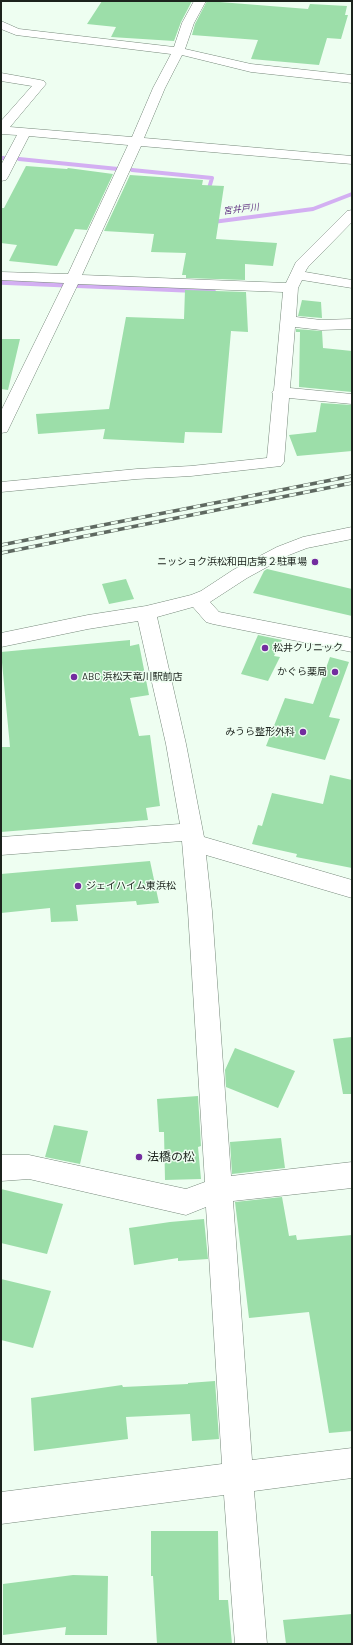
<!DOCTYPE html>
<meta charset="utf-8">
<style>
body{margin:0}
#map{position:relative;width:353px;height:1645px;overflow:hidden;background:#eefef1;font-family:Barlow,sans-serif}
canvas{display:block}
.frame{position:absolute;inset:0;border:2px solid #1c231d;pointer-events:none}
</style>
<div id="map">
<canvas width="353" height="1645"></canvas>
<div class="frame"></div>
</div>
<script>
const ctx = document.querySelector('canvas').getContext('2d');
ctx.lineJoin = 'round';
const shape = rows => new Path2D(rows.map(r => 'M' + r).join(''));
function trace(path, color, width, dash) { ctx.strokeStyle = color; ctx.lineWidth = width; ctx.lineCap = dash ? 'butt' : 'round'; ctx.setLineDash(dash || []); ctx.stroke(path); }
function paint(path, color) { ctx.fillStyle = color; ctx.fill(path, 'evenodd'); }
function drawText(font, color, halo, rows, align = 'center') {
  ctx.font = font + ' Barlow,"Noto Sans JP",sans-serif'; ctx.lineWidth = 3; ctx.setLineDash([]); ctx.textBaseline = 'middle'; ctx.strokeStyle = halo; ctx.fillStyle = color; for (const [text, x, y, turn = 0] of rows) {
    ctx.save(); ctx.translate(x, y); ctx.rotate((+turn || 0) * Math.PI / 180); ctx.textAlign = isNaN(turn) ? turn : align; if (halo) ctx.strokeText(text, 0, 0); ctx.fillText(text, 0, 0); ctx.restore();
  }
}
trace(shape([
 [1,158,4,158],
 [19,159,118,169],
 [132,170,212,178,207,195],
 [211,221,213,222,313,209,352,194]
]), '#d3aff2', 4);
trace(shape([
 [1,282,213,291]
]), '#d3aff2', 5.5);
paint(shape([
 [102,1,192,1,181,22,174,41,111,37,116,27,87,24],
 [207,1,308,9,310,4,347,6,345,15,348,15,341,39,327,38,319,65,251,59,258,40,192,35,195,24],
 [26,166,67,169,68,168,113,174,87,230,75,229,57,266,9,261,17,245,1,243,1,208,4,208],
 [130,175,203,180,202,185,224,186,216,239,277,243,273,266,245,264,245,280,186,278,186,275,182,275,186,253,151,252,154,234,104,231],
 [185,290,246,292,248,332,231,331,222,433,185,432,184,443,103,439,105,429,38,434,36,414,109,409,126,317,184,319],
 [302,300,321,302,322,318,298,316],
 [296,329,322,331,323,348,352,351,352,392,299,387,300,332,296,332],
 [1,339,20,339,8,390,1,389],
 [321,403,352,405,352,451,297,456,289,435,316,432],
 [267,569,352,589,352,616,253,593,264,571],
 [126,579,134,599,109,604,102,584],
 [258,635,282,640,274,656,280,657,268,681,241,674],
 [130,640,130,646,139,644,149,695,130,698,139,736,150,735,160,806,146,808,148,820,1,832,1,747,10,747,1,652],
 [330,657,349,662,329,717,340,719,325,760,266,746,285,698,313,704],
 [330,775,352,780,352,868,296,857,297,854,252,844,258,825,262,826,272,793,323,804],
 [150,861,159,903,137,905,136,901,76,905,78,921,51,922,50,908,1,913,1,874],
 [352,1037,352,1094,343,1094,333,1039],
 [235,1048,295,1071,278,1108,226,1087,225,1070],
 [198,1096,201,1146,198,1147,201,1179,165,1180,164,1132,159,1132,157,1099],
 [54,1125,88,1131,80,1164,45,1157],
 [281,1138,285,1168,232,1174,230,1142],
 [1,1189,63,1204,47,1254,1,1243],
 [282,1197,289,1236,296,1235,297,1240,352,1235,352,1431,329,1433,309,1312,249,1318,235,1202],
 [204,1219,208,1259,178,1261,178,1258,134,1265,129,1228,170,1222],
 [1,1279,51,1291,33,1348,1,1340],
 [215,1381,219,1439,192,1441,190,1414,126,1417,128,1439,34,1451,31,1398,122,1385,123,1387,188,1384,188,1383],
 [151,1531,218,1531,219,1600,228,1600,232,1644,157,1644,153,1576,151,1576],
 [73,1575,108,1576,107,1635,65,1635,66,1627,3,1635,3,1584],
 [352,1614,352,1644,286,1644,283,1620]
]), '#9cdea9');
const minor = shape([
 [194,1,206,1,194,23,185,49,251,64,352,75,352,83,251,72,182,55,165,88,144,138,352,156,352,164,141,146,82,275,286,283,296,262,347,211,352,210,352,222,308,267,305,272,352,280,352,288,302,280,298,288,296,317,321,320,352,319,352,329,321,330,295,327,290,388,352,394,352,404,289,398,284,462,281,466,191,476,137,479,1,492,1,482,137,469,191,466,267,458,273,394,272,392,274,390,283,292,78,284,9,428,7,432,1,433,1,411,64,283,1,280,1,272,68,274,128,145,29,136,8,177,6,180,1,181,1,165,17,135,1,134,1,121,32,86,1,81,1,73,40,80,44,81,46,84,10,127,132,137,153,88,171,54,16,35,1,29,1,21,19,29,174,47,182,23,194,1],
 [352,527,352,539,307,548,289,555,247,578,210,602,219,612,352,638,352,652,213,624,206,622,193,607,157,617,186,744,204,837,352,880,352,898,206,855,212,911,231,1176,352,1162,352,1188,233,1201,252,1460,352,1448,352,1478,254,1491,267,1644,235,1644,224,1495,1,1524,1,1492,222,1464,206,1207,186,1215,29,1179,1,1181,1,1155,29,1155,186,1189,205,1182,188,911,182,841,1,855,1,837,180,824,166,744,138,621,88,629,1,647,1,633,88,615,146,606,191,595,201,591,233,570,277,547,303,537,352,527]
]);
trace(minor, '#76887a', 1);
paint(minor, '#fff');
const rail = shape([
 [1,545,352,476],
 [1,553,352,483]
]);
trace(rail, '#5f6961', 3.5);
trace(rail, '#eefef1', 2.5, [7]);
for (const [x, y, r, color] of [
 [315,562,4,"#732c9f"],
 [265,648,4,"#732c9f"],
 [335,672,4,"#732c9f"],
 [74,677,4,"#732c9f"],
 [303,732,4,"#732c9f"],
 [78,886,4,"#732c9f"],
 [139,1157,4,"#732c9f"]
]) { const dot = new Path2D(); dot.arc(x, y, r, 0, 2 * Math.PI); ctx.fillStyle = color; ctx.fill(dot); trace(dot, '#eefef1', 1.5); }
drawText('italic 9px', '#663986', '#eefef1', [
 ["宮井戸川",241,209,-7]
]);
drawText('10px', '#1c231d', '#eefef1', [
 ["ニッショク浜松和田店第２駐車場",307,562],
 ["松井クリニック",273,648,"left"],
 ["かぐら薬局",327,672],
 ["ABC 浜松天竜川駅前店",82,677,"left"],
 ["みうら整形外科",295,732],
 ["ジェイハイム東浜松",86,886,"left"]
], 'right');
drawText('12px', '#1c231d', '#eefef1', [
 ["法橋の松",147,1157]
], 'left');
</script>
